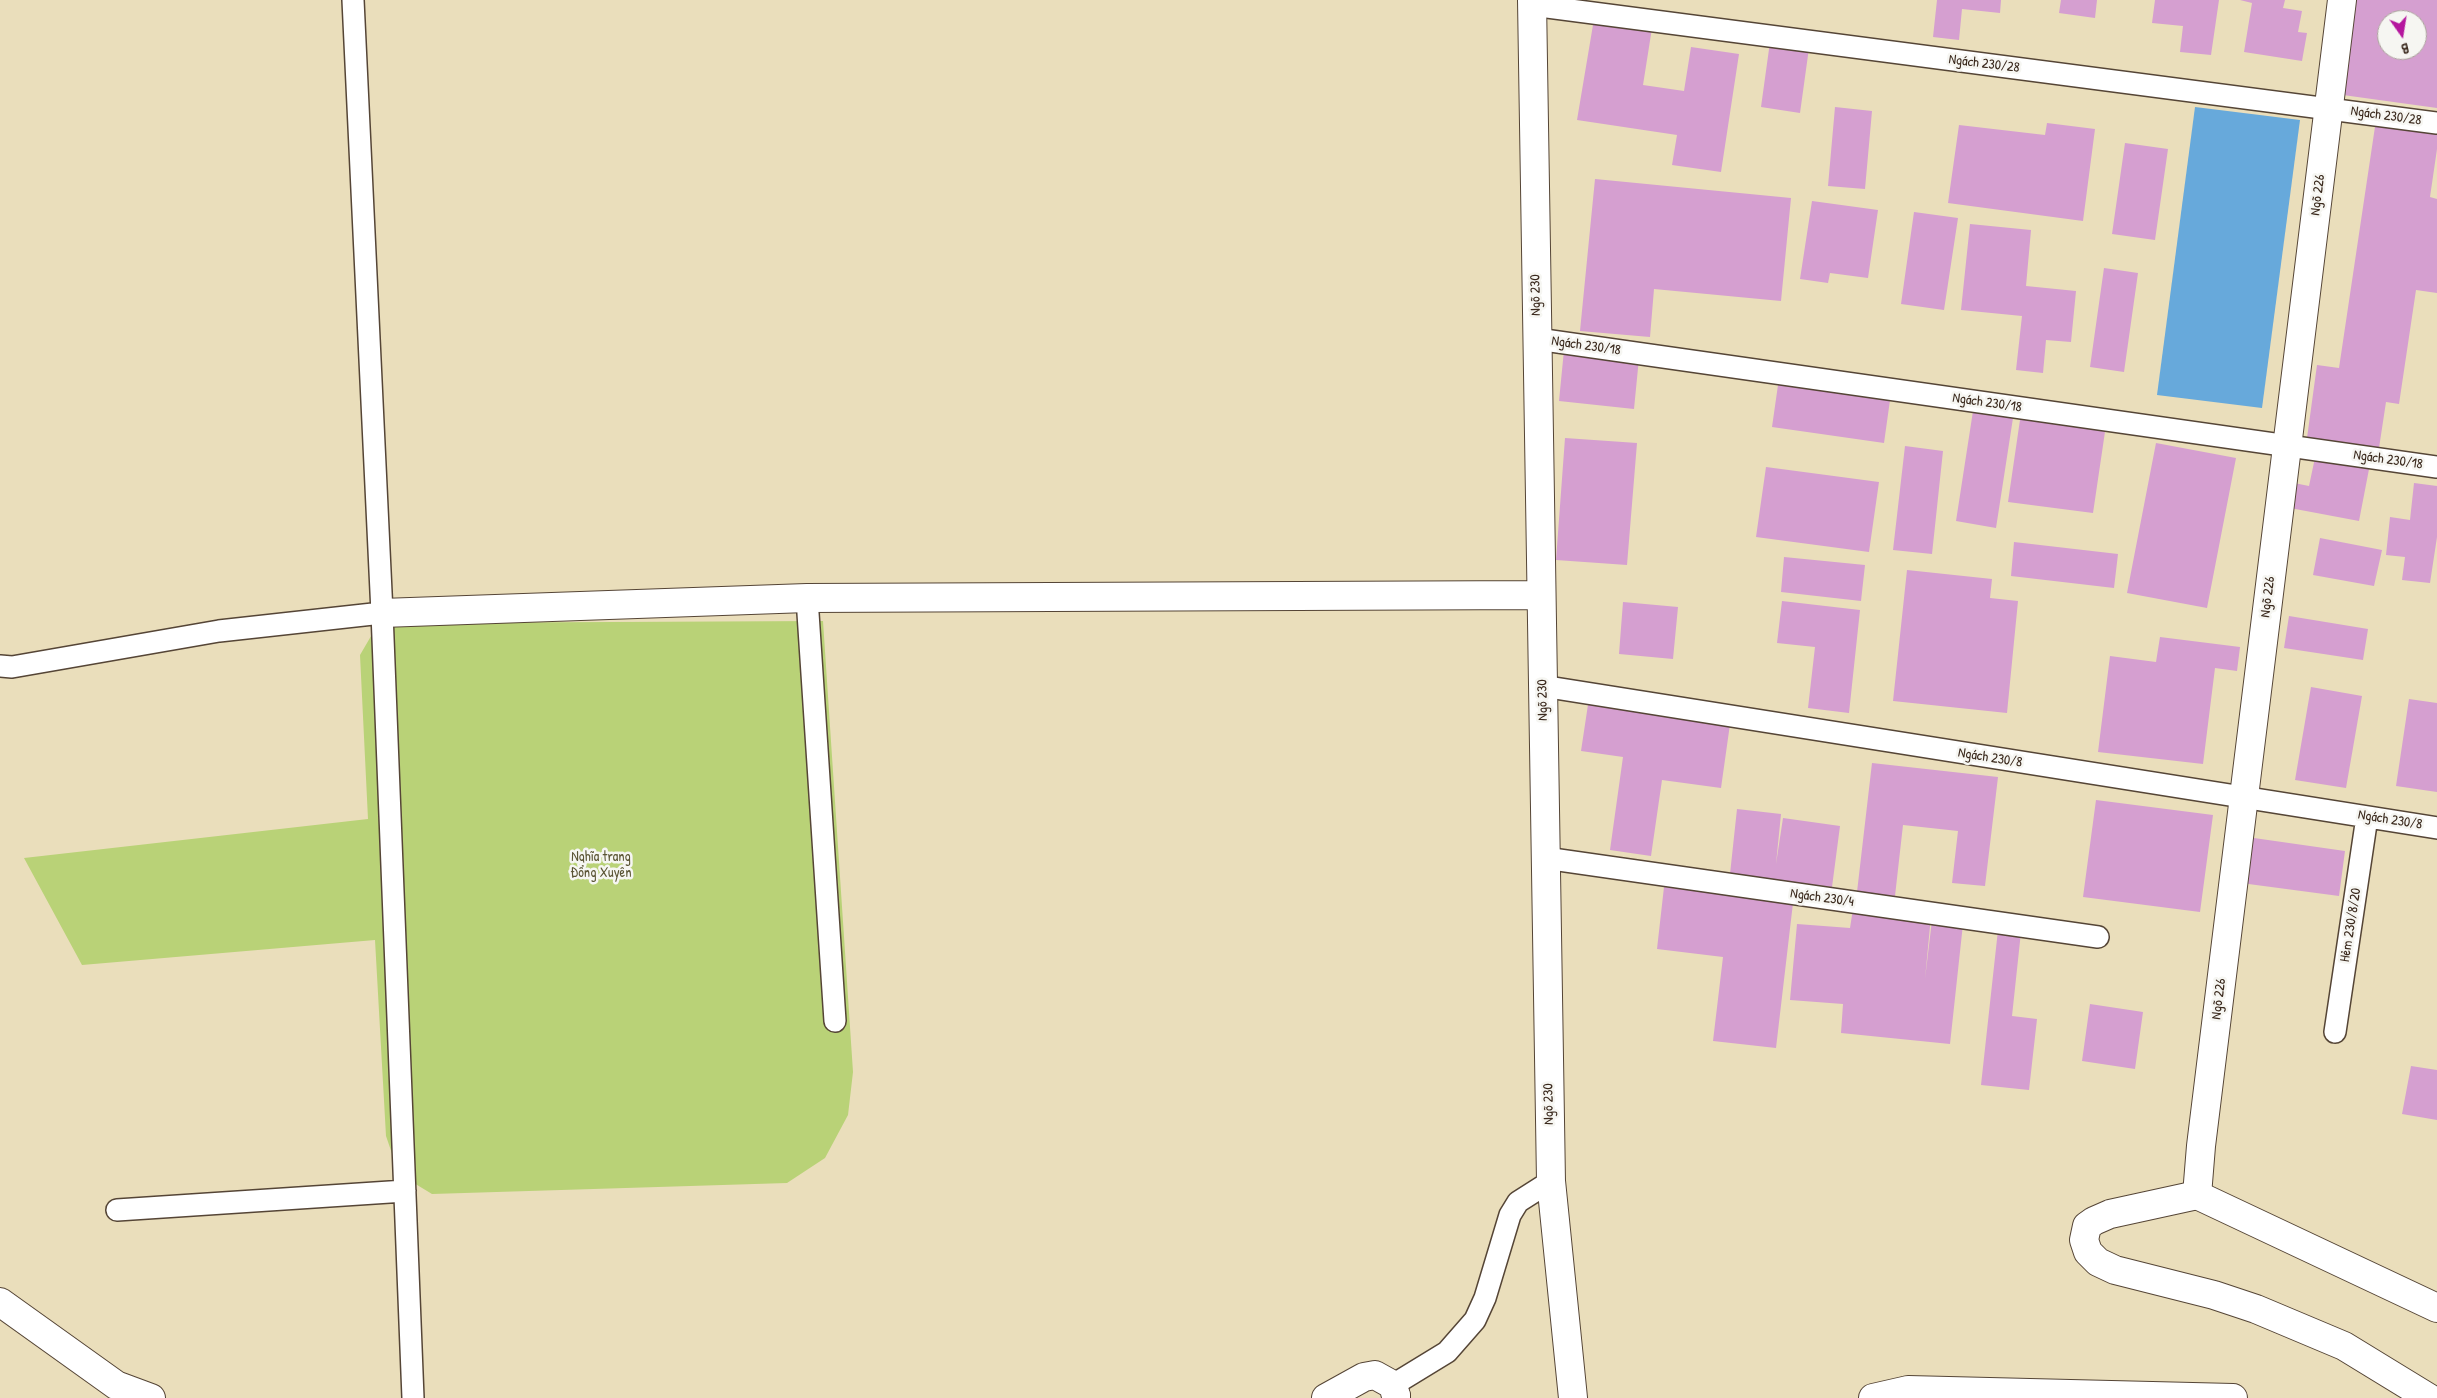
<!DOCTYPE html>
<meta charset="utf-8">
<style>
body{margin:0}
#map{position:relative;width:2437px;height:1398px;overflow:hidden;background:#eadebb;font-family:"Patrick Hand",sans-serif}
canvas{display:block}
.north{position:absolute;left:2377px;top:10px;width:50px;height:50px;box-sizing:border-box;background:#f6f6f2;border:1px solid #aba49d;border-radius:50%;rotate:167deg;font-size:14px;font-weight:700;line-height:20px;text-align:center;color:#3b2a1e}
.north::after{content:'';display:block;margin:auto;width:18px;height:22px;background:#b5179e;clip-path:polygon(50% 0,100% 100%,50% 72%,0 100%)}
</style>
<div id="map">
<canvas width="2437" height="1398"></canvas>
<div class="north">B</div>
</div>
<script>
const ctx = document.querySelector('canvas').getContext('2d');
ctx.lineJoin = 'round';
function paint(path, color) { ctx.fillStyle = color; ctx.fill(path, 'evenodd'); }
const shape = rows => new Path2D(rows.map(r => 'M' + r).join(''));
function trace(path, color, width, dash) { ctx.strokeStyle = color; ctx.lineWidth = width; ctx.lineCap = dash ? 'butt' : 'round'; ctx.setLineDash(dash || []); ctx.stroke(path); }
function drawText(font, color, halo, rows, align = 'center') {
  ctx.font = font + ' "Patrick Hand",sans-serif'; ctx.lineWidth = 5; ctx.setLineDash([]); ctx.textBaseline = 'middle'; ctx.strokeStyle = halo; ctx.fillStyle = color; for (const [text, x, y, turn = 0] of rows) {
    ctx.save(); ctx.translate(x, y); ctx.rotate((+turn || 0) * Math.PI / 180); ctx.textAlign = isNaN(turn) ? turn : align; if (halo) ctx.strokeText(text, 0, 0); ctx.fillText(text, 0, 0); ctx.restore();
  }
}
paint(shape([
 [823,621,853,1072,848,1115,825,1158,787,1183,432,1194,399,1174,386,1136,375,940,82,965,24,858,368,819,360,655,374,631,402,623]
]), '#b9d277');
paint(shape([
 [2195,107,2300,120,2262,408,2157,395]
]), '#67a9db');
paint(shape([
 [1937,0,2001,0,2000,13,1962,9,1959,40,1933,37],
 [2061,0,2097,0,2095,18,2059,13],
 [2155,0,2219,0,2211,55,2180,52,2183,26,2152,23],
 [2240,0,2285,0,2283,8,2302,11,2298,32,2307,33,2302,61,2244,52,2252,3],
 [2356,0,2437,0,2437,108,2343,95],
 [2387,20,2417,20,2417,50,2387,50],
 [1594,19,1652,28,1643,85,1684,91,1691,47,1739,54,1721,172,1672,165,1677,135,1577,120],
 [1770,42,1809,48,1800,113,1761,107],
 [1835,107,1872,111,1865,189,1828,186],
 [2376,120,2437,129,2437,149,2430,197,2437,199,2437,293,2416,290,2399,404,2386,402,2379,448,2307,438,2317,365,2339,368],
 [2047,123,2095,129,2083,221,1948,203,1959,125,2045,135],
 [2125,143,2168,149,2155,240,2112,234],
 [1595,179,1791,198,1781,301,1654,289,1650,337,1580,331],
 [1812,201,1878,210,1868,278,1830,273,1828,283,1800,279],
 [1914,212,1958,218,1944,310,1901,304],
 [1970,224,2031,230,2026,286,2076,291,2071,342,2046,340,2043,373,2016,370,2022,316,1961,310],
 [2104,268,2138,273,2124,372,2090,367],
 [1564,350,1639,358,1634,409,1559,401],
 [1779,378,1891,393,1884,443,1772,427],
 [1973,411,2013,418,1996,528,1956,521],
 [2021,413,2106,425,2093,513,2008,502],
 [1565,438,1637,443,1627,565,1556,560],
 [2156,443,2236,458,2207,608,2127,593],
 [1905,446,1943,451,1932,554,1893,550],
 [2316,453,2370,464,2359,521,2290,508,2294,483,2309,486],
 [1766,467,1879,482,1869,552,1756,537],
 [2414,483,2437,486,2437,537,2430,583,2402,580,2405,557,2386,555,2390,517,2410,520],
 [2320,538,2382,550,2374,586,2313,575],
 [2014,542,2118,554,2114,588,2011,576],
 [1784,557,1865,565,1861,601,1781,592],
 [1907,570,1992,579,1990,598,2018,601,2007,713,1893,701],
 [1782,601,1860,610,1849,713,1808,708,1815,647,1777,643],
 [1623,602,1678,607,1673,659,1619,654],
 [2289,616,2368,629,2363,660,2284,648],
 [2160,637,2240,647,2237,671,2215,668,2203,764,2098,752,2110,656,2156,662],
 [2311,687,2362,696,2346,788,2295,780],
 [1589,698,1731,717,1721,788,1662,780,1651,856,1610,850,1623,757,1581,751],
 [2409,699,2437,703,2437,792,2396,786],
 [1872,763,1998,777,1985,886,1952,883,1958,831,1903,825,1895,896,1857,892],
 [2096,800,2213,815,2200,912,2083,897],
 [1737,809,1781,814,1776,864,1783,818,1840,826,1832,887,1730,874],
 [2247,837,2345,851,2339,896,2241,883],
 [1664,887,1793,903,1776,1048,1713,1041,1723,957,1657,949],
 [1853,909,1931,916,1925,979,1932,920,1963,924,1950,1044,1841,1033,1843,1004,1790,1000,1797,924,1850,928],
 [1998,930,2021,932,2012,1016,2037,1019,2029,1090,1981,1085],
 [2090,1004,2143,1012,2135,1069,2082,1061],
 [2411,1066,2437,1070,2437,1120,2402,1114]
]), '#d59fd0');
const service = shape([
 [353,0,382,613,413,1398],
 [1532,5,2437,123],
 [1537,339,2437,467],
 [807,598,835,1021],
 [0,666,12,667,219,631,382,613],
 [1542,686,2437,828],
 [1545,858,2098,937],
 [2335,1032,2367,817],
 [117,1210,405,1191],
 [1393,1385,1447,1352,1475,1320,1485,1298,1510,1215,1518,1202,1551,1181]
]);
const minor = shape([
 [1532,0,1551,1181,1573,1398],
 [382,613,807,598,1541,595],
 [2197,1195,2201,1146,2342,0]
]);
const tertiary = shape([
 [2197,1195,2437,1308],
 [0,1302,116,1385,151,1398],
 [1326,1398,1364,1377,1375,1375,1393,1385,1396,1396]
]);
const secondary = shape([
 [2197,1195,2110,1214,2094,1221,2087,1226,2084,1240,2088,1252,2098,1262,2115,1270,2214,1295,2256,1309,2344,1346,2429,1398],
 [1396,1398,1396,1396],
 [1873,1398,1908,1390,2233,1398]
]);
trace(service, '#554536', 24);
trace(minor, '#554536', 30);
trace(tertiary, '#554536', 30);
trace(secondary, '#554536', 30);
trace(service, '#fff', 21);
trace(minor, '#fff', 28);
trace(tertiary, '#fff', 28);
trace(secondary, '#fff', 28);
drawText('14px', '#3b2a1e', '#f6f6f2', [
 ["Ngách 230/28",1984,64,7],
 ["Ngách 230/28",2386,116,8],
 ["Ngõ 226",2318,195,-83],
 ["Ngõ 230",1536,295,-91],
 ["Ngách 230/18",1586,346,8],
 ["Ngách 230/18",1987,403,8],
 ["Ngách 230/18",2388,460,8],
 ["Ngõ 226",2268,597,-83],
 ["Ngõ 230",1543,700,-91],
 ["Ngách 230/8",1990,758,9],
 ["Ngách 230/8",2390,820,9],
 ["Ngách 230/4",1822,898,8],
 ["Hẻm 230/8/20",2351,925,-81],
 ["Ngõ 226",2219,999,-83],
 ["Ngõ 230",1549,1104,-91]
]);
drawText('14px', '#5a5434', '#f6f6f2', [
 ["Nghĩa trang",601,857],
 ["Đổng Xuyên",601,873]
]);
</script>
